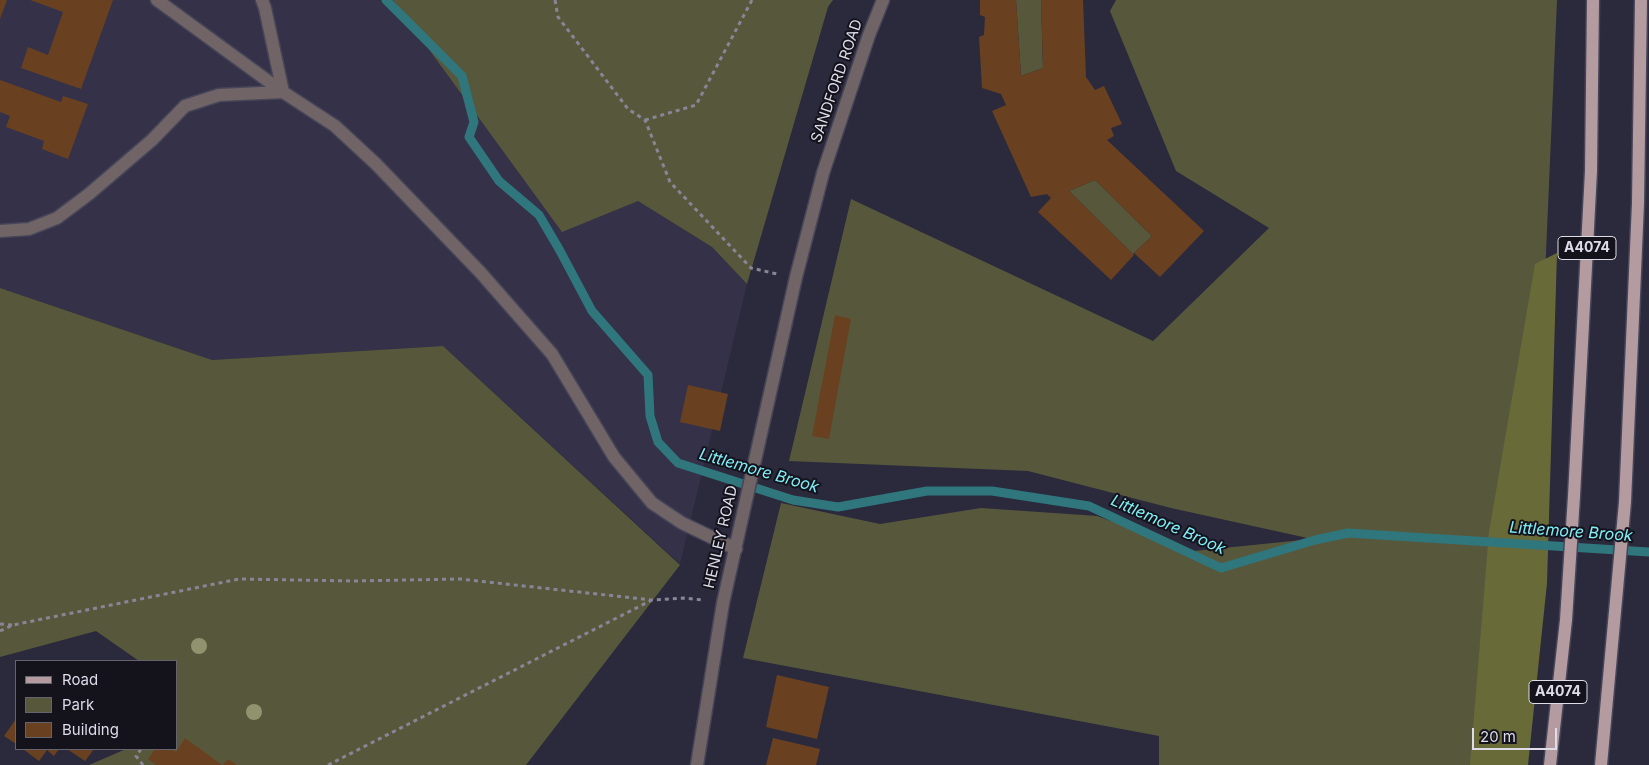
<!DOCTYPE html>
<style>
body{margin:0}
#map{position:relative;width:1649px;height:765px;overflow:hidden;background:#2b293c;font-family:Inter,sans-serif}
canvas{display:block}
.legend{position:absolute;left:15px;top:660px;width:162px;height:90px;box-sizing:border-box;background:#14131c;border:1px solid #64636e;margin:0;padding:6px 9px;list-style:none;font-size:15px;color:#dddce8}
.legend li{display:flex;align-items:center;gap:10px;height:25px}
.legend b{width:25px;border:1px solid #64636e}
.scale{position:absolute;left:1472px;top:728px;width:85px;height:22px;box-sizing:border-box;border:2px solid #dddce8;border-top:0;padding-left:6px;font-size:15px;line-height:18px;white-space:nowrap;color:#dddce8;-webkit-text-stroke:4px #14131c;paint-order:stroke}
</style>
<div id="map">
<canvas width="1649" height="765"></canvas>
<ul class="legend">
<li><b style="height:6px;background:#b39ba0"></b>Road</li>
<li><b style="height:14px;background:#57583b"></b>Park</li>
<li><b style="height:14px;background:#694121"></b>Building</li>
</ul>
<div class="scale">20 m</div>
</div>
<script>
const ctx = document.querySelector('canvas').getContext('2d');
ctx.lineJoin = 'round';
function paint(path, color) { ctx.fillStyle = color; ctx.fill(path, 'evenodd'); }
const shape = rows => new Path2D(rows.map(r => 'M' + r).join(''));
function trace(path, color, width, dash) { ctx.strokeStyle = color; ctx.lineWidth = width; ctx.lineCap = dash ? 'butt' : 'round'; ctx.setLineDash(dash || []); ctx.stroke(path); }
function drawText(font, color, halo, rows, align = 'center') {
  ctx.font = font + ' Inter,sans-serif'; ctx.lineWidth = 4; ctx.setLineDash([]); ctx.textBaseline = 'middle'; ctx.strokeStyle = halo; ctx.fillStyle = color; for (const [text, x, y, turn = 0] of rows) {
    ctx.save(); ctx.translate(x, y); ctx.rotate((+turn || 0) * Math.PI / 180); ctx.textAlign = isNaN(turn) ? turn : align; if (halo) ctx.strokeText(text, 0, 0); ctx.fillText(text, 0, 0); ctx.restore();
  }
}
paint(shape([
 [0,0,393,0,638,201,712,247,747,284,680,564,443,346,212,360,0,288]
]), '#343149');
paint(shape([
 [393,0,833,0,828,7,747,284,712,247,638,201,562,232],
 [1016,0,1041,0,1043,68,1021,76],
 [1116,0,1557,0,1545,276,1488,765,1159,765,1159,736,743,658,781,503,880,524,981,508,1097,516,1194,551,1312,539,1171,508,1028,471,789,461,851,199,1153,341,1269,228,1176,171,1110,11],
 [1095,180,1152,236,1133,254,1069,191],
 [0,288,212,360,443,346,680,565,526,765,89,765,126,749,176,749,176,661,139,661,96,631,0,657]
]), '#57583b');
paint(shape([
 [1557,253,1547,583,1528,765,1470,765,1489,532,1535,264]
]), '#686b38');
trace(shape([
 [386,0,462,76,474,122,469,137,499,181,539,215,559,249,592,311,648,375,650,416,658,442,678,463,793,500,838,507,927,491,992,491,1089,506,1221,568,1315,540,1348,533,1649,552]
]), '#2f777d', 9);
paint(shape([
 [0,0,7,0,0,19],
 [30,0,113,0,81,89,21,68,28,47,48,55,63,12],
 [980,0,1016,0,1021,76,1043,68,1041,0,1083,0,1086,77,1095,90,1104,86,1122,124,1111,128,1114,136,1107,140,1204,231,1160,277,1134,253,1152,236,1095,180,1069,191,1134,255,1111,280,1038,212,1051,198,1047,194,1031,197,992,111,1006,105,1001,94,982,88,979,37,984,35,985,17,980,15],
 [0,80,61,102,63,96,88,104,68,159,42,149,44,141,6,127,10,116,0,112],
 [835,315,851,319,829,439,812,436],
 [688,385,728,394,720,431,680,422],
 [777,675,829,687,817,739,766,727],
 [16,719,16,744,4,736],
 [185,738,222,765,156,765,148,759,155,749,172,749,176,752],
 [773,738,820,749,816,765,766,765],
 [23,749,59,749,54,756,47,750,39,761],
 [67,749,94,749,85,761],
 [228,759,237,765,223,765]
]), '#694121');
const service = shape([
 [157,0,283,92,335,126,376,164,480,272,552,354,614,457,652,503,682,523,736,549],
 [262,0,265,8,283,92],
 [0,231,29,229,57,218,89,194,152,140,185,106,219,95,283,92]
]);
const tertiary = shape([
 [697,765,723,603,796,277,823,173,869,35,883,0]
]);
const primary = shape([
 [1550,765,1566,620,1574,496,1591,171,1593,0],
 [1601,765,1625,502,1638,203,1641,0]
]);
trace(service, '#474658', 15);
trace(tertiary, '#474658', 15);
trace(primary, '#474658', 15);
trace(shape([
 [555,0,558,17,628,109,645,120,670,182,751,268,777,274],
 [645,120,696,105,752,0],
 [0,624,12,625],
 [0,631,13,625,239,579,354,581,460,579,652,600,683,598,703,600],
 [141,749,136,756,143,765],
 [328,765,652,600]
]), '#888696', 3, [4, 4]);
trace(service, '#706466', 12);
trace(tertiary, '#706466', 12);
trace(primary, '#b39ba0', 12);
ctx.fillStyle = '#91936f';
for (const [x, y] of [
 [199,646],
 [254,712]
]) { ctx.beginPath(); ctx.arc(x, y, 8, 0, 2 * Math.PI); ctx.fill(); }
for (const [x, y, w] of [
 [1587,248,58],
 [1558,692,58]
]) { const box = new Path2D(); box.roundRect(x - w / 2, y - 11.5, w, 23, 4); ctx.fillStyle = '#14131c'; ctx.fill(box); trace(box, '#dddce8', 1); }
drawText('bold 14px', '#dddce8', null, [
 ["A4074",1587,248],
 ["A4074",1558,692]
]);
drawText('15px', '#dddce8', '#14131c', [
 ["SANDFORD ROAD",837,81,-71],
 ["HENLEY ROAD",721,537,-77]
]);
drawText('italic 16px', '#81eff8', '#14131c', [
 ["Littlemore Brook",759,471,16],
 ["Littlemore Brook",1168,525,24],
 ["Littlemore Brook",1571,532,4]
]);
</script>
